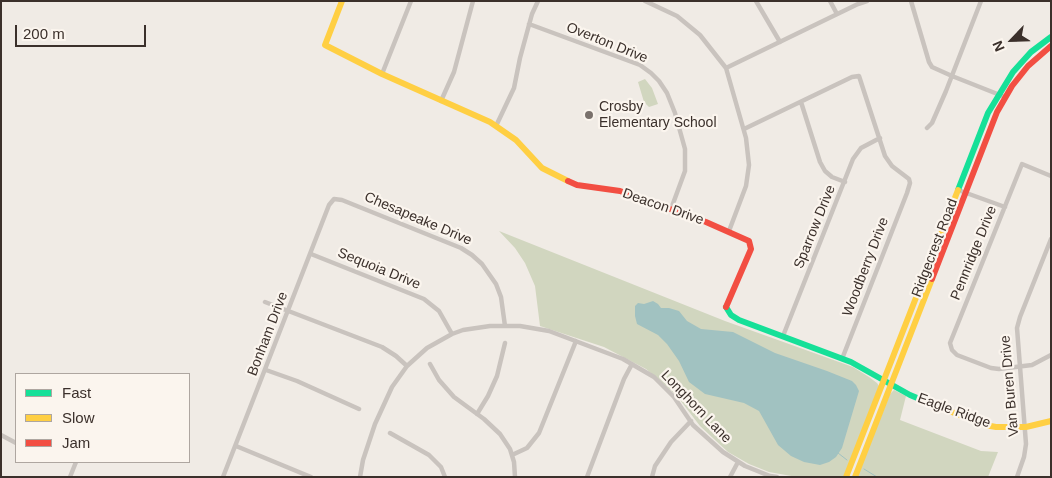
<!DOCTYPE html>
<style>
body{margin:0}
#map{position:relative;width:1052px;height:478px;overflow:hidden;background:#f0ebe5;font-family:Helvetica,sans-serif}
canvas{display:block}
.frame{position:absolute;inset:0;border:2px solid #3b302b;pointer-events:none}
.legend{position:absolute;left:15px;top:373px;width:175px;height:90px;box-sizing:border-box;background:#fbf5ee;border:1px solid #aea6a0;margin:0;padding:6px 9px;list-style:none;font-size:15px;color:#3b302b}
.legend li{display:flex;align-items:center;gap:10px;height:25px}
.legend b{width:25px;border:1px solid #aea6a0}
.north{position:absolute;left:987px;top:15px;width:50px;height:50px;-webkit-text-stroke:4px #fbf5ee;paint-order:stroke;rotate:246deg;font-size:14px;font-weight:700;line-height:20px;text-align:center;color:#3b302b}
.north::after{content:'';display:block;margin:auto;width:18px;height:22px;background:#3b302b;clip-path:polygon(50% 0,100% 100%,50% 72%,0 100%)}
.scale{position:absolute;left:15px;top:25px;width:131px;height:22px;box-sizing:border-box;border:2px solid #3b302b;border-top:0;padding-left:6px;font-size:15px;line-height:18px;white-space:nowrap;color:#3b302b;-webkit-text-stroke:4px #fbf5ee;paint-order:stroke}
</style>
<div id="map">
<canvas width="1052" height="478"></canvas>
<div class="frame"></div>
<ul class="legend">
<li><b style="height:6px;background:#16e098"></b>Fast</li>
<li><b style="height:6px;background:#ffcf43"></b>Slow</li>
<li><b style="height:6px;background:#f24e42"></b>Jam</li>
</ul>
<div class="north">N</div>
<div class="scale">200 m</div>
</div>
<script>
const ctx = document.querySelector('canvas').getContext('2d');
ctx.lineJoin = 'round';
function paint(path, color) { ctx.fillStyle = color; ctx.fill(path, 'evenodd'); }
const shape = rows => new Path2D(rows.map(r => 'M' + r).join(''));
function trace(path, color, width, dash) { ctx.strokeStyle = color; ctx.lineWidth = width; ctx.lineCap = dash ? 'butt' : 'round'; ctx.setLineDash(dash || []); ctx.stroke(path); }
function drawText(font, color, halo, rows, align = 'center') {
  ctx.font = font + ' Helvetica,sans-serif'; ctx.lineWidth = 4.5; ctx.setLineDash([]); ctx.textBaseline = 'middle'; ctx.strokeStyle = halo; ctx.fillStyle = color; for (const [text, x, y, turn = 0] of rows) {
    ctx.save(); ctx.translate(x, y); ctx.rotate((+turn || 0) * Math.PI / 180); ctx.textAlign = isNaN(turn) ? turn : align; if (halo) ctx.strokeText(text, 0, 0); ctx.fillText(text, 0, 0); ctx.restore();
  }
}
paint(shape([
 [645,79,652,88,658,104,649,107,644,102,638,82],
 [499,231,725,321,853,367,869,377,877,383,879,386,844,477,797,477,769,472,749,464,728,452,700,426,677,396,646,369,604,347,540,326,535,286,525,263,515,248],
 [894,390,906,396,900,420,981,451,998,452,988,477,857,477,890,394]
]), '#d1d6bf');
paint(shape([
 [653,301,658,304,661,308,669,308,679,311,687,321,701,329,733,332,775,353,827,371,852,381,856,385,859,391,842,448,836,457,829,462,820,465,804,462,791,456,778,445,759,411,744,403,705,394,689,382,679,361,667,344,658,335,637,324,635,316,635,306,638,303,644,304]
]), '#a1c2c1');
trace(shape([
 [838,453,847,460],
 [864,469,877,477]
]), '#a1c2c1', 1);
trace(shape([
 [645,1,677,16,700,35,726,68,746,138,749,165,746,186,729,231],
 [756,1,780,42],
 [830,1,837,14],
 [911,1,929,62,932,67,952,76,1005,97],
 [529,24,640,65,651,73,659,81,667,93,675,113,685,149,685,171,671,209],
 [726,68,858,4,867,1],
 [382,74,411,1],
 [441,101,454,72,473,1],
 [801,102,820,162,825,171,832,177,845,182],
 [496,126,514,88,520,58,532,14,538,1],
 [927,128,932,123,946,91,981,1],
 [744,129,852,77,859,76,885,156,892,166,909,179,910,183,907,193,842,359],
 [1051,176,1022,164,950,343,952,350,957,355,991,368,999,369,1032,365,1051,355],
 [958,190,1005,207],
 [311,254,424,299,439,311,452,334],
 [265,302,382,347,396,356,407,366],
 [783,336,853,159,861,148,880,138],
 [430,364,439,380,454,397,484,419,500,434,510,449,514,462,515,477],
 [266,370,297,381,359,409],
 [477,414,488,396,497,376,505,343],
 [390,433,429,455,441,467,445,477],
 [1,435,16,443],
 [236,446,311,477],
 [512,455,527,448,539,433,576,341],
 [70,477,76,462],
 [223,477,329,205,334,199,342,200,461,248,472,255,482,264,496,284,501,297,505,326],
 [360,477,363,460,375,424,392,387,407,366,427,348,452,334,463,330,490,326,520,326,549,331,623,359,654,377,674,397,693,425,723,452,745,466,770,476,777,477],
 [587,477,624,379,632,364],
 [652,477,655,466,671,442,691,421],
 [730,477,738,462],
 [1017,477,1024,457,1026,444,1017,328,1020,317,1051,239]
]), '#c9c3be', 4.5);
trace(shape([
 [958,190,988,113,1013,72,1031,52,1051,37],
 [726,307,731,315,739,320,851,362,910,395,934,405]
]), '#16e098', 6);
trace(shape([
 [342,1,325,45,382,74,490,122,516,140,542,168,568,181],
 [934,405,985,425,996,427,1026,427,1051,421],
 [846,477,958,190],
 [855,477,932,279]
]), '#ffcf43', 6);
trace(shape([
 [568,181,577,185,620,191,706,222,749,241,751,249,726,307],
 [932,279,997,112,1012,86,1028,66,1051,46]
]), '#f24e42', 6);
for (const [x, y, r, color] of [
 [589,115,5,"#7a716c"]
]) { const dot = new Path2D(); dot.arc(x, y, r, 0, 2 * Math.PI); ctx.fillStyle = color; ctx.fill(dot); trace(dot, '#fbf5ee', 2); }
drawText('14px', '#3b302b', '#fbf5ee', [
 ["Overton Drive",607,43,22],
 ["Deacon Drive",663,207,19],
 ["Chesapeake Drive",418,219,23],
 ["Sparrow Drive",815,227,-68],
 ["Ridgecrest Road",935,248,-69],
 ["Pennridge Drive",974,253,-68],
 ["Woodberry Drive",866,267,-69],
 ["Sequoia Drive",379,269,22],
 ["Bonham Drive",268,334,-69],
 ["Van Buren Drive",1010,386,-95],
 ["Longhorn Lane",696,407,46],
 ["Eagle Ridge",954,411,20]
]);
drawText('14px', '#3b302b', '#fbf5ee', [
 ["Crosby",599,107],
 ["Elementary School",599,123]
], 'left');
</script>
